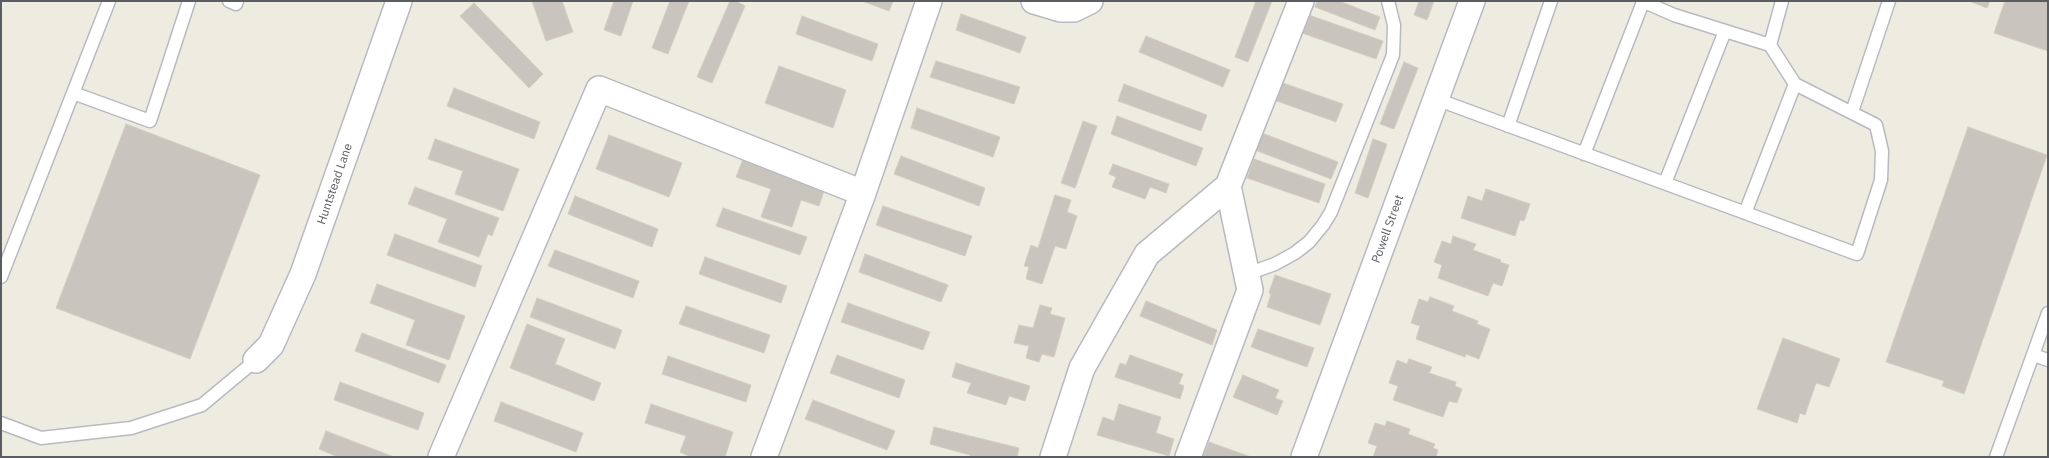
<!DOCTYPE html>
<style>
body{margin:0}
#map{position:relative;width:2049px;height:458px;overflow:hidden;background:#eeebe1;font-family:"IBM Plex Sans",sans-serif}
canvas{display:block}
.frame{position:absolute;inset:0;border:2px solid #5a5e63;pointer-events:none}
</style>
<div id="map">
<canvas width="2049" height="458"></canvas>
<div class="frame"></div>
</div>
<script>
const ctx = document.querySelector('canvas').getContext('2d');
ctx.lineJoin = 'round';
function paint(path, color) { ctx.fillStyle = color; ctx.fill(path, 'evenodd'); }
const shape = rows => new Path2D(rows.map(r => 'M' + r).join(''));
function trace(path, color, width, dash) { ctx.strokeStyle = color; ctx.lineWidth = width; ctx.lineCap = dash ? 'butt' : 'round'; ctx.setLineDash(dash || []); ctx.stroke(path); }
function drawText(font, color, halo, rows, align = 'center') {
  ctx.font = font + ' "IBM Plex Sans",sans-serif'; ctx.lineWidth = 4; ctx.setLineDash([]); ctx.textBaseline = 'middle'; ctx.strokeStyle = halo; ctx.fillStyle = color; for (const [text, x, y, turn = 0] of rows) {
    ctx.save(); ctx.translate(x, y); ctx.rotate((+turn || 0) * Math.PI / 180); ctx.textAlign = isNaN(turn) ? turn : align; if (halo) ctx.strokeText(text, 0, 0); ctx.fillText(text, 0, 0); ctx.restore();
  }
}
const building = shape([
 [532,1,562,1,573,32,546,41,532,1],
 [614,1,633,1,621,36,604,30,614,1],
 [670,1,689,1,668,54,652,48,670,1],
 [730,1,736,1,745,6,712,83,697,77,730,1],
 [862,1,893,1,889,11,862,1],
 [1256,1,1272,1,1248,62,1235,57,1256,1],
 [1317,1,1339,1,1380,17,1375,30,1315,7,1317,1],
 [1419,1,1434,1,1427,20,1414,15,1419,1],
 [1969,1,1990,1,1987,8,1969,1],
 [2005,1,2048,1,2048,51,1994,33,2005,1],
 [474,3,543,74,529,88,460,16,474,3],
 [961,14,1026,37,1020,53,956,30,961,14],
 [1309,15,1383,41,1376,59,1302,33,1309,15],
 [802,16,878,44,872,61,796,34,802,16],
 [1146,36,1230,70,1223,87,1139,52,1146,36],
 [936,61,1020,87,1014,104,930,77,936,61],
 [1404,62,1418,68,1394,129,1380,124,1404,62],
 [779,66,846,90,833,128,765,103,779,66],
 [1280,82,1343,104,1336,122,1274,100,1280,82],
 [1124,84,1207,115,1201,131,1118,101,1124,84],
 [454,88,540,122,534,139,447,106,454,88],
 [917,108,1000,137,993,157,911,128,917,108],
 [1117,116,1203,148,1196,166,1111,134,1117,116],
 [1083,121,1097,126,1075,188,1061,183,1083,121],
 [126,124,260,175,190,359,56,308,126,124],
 [1968,127,2047,155,1964,394,1942,386,1944,381,1886,362,1968,127],
 [1262,133,1338,162,1331,179,1255,150,1262,133],
 [609,135,682,163,669,197,596,169,609,135],
 [435,139,519,169,503,211,455,194,463,171,428,159,435,139],
 [1373,139,1387,144,1368,198,1355,193,1373,139],
 [901,156,985,188,979,206,894,174,901,156],
 [743,159,825,188,819,206,801,200,792,227,761,217,771,189,736,177,743,159],
 [1254,159,1325,184,1319,203,1247,178,1254,159],
 [1113,164,1169,184,1166,193,1150,187,1145,199,1112,187,1116,177,1109,174,1113,164],
 [415,187,499,218,492,236,488,234,479,257,438,242,447,219,408,204,415,187],
 [1486,189,1530,204,1524,221,1520,220,1515,236,1461,218,1468,196,1482,201,1486,189],
 [1055,195,1071,200,1067,212,1077,216,1066,249,1055,246,1042,284,1026,279,1029,267,1024,266,1031,245,1038,248,1055,195],
 [575,196,658,229,652,247,568,214,575,196],
 [883,206,972,236,965,256,876,225,883,206],
 [723,208,807,237,800,255,716,226,723,208],
 [395,234,482,266,475,287,387,255,395,234],
 [1453,236,1476,244,1473,250,1501,260,1500,262,1509,265,1502,286,1493,283,1488,296,1438,278,1442,265,1434,262,1442,241,1451,244,1453,236],
 [555,250,639,281,633,298,548,266,555,250],
 [865,254,948,285,941,302,859,272,865,254],
 [705,257,787,286,781,303,699,274,705,257],
 [1275,275,1331,294,1320,325,1267,307,1271,294,1269,293,1275,275],
 [377,284,465,316,449,360,406,345,415,320,370,303,377,284],
 [1430,297,1454,306,1452,311,1478,321,1477,324,1490,329,1479,359,1466,354,1465,357,1416,339,1420,326,1411,323,1419,299,1428,302,1430,297],
 [537,298,622,330,615,349,530,317,537,298],
 [1146,301,1217,330,1212,345,1140,316,1146,301],
 [848,303,930,332,923,350,841,322,848,303],
 [1040,305,1052,308,1050,314,1065,318,1054,357,1042,354,1039,362,1026,358,1029,346,1014,343,1019,325,1033,328,1040,305],
 [686,306,770,335,764,353,679,324,686,306],
 [527,324,565,339,555,364,601,383,594,401,510,368,527,324],
 [1258,329,1314,348,1307,367,1251,347,1258,329],
 [362,333,446,365,439,383,355,351,362,333],
 [1783,338,1840,359,1829,387,1816,383,1805,415,1800,413,1797,423,1757,409,1783,338],
 [837,355,905,380,899,398,830,373,837,355],
 [1130,355,1183,374,1179,384,1184,386,1180,399,1115,377,1120,363,1126,365,1130,355],
 [668,356,751,385,746,402,662,374,668,356],
 [1409,359,1432,367,1429,373,1456,382,1455,386,1462,389,1457,403,1449,401,1443,417,1393,400,1398,386,1389,383,1397,360,1407,364,1409,359],
 [956,363,1030,386,1025,401,1009,396,1006,405,967,393,971,383,952,377,956,363],
 [1243,375,1279,390,1275,398,1283,401,1277,415,1233,397,1243,375],
 [340,382,424,413,418,430,334,400,340,382],
 [813,400,895,431,887,450,805,419,813,400],
 [501,402,583,433,576,452,494,421,501,402],
 [651,404,733,432,725,457,691,457,680,452,686,436,645,423,651,404],
 [1119,404,1161,417,1156,433,1174,439,1169,456,1097,435,1103,417,1114,421,1119,404],
 [1387,421,1410,429,1408,434,1435,444,1433,448,1438,450,1436,457,1373,457,1377,446,1368,443,1375,423,1385,426,1387,421],
 [934,427,1019,448,1017,457,970,457,970,455,930,444,934,427],
 [326,431,394,457,338,457,319,449,326,431],
 [1209,442,1251,457,1203,457,1209,442]
]);
paint(building, '#c9c5be');
trace(building, '#d3cdbf', 1);
const lane = shape([
 [229,1,236,4,237,1],
 [1642,1,1674,15,1770,45],
 [73,93,150,121,189,1],
 [1436,99,1857,254,1881,180,1882,151,1876,125,1795,84,1770,45,1782,1],
 [1852,112,1889,1],
 [1508,126,1551,1],
 [1584,154,1643,2],
 [1665,183,1725,31],
 [1745,213,1795,84],
 [1247,274,1275,264,1295,253,1309,242,1323,225,1331,212,1393,55,1394,25,1388,1],
 [1,277,109,1],
 [2033,355,2048,360],
 [1,423,41,438,131,428,202,405,256,360],
 [1996,457,2048,313]
]);
const street = shape([
 [1034,1,1061,9,1074,9,1090,1],
 [256,360,271,345,303,274,399,1],
 [441,457,599,89,863,193,929,1],
 [764,457,863,193],
 [1053,457,1082,368,1147,254,1228,186,1301,1],
 [1188,457,1250,290,1228,186],
 [1304,457,1472,1]
]);
trace(lane, '#b7babf', 15);
trace(street, '#b7babf', 28);
trace(lane, '#fff', 12);
trace(street, '#fff', 25);
drawText('12px', '#5a5e63', '#fff', [
 ["Huntstead Lane",335,184,-71],
 ["Powell Street",1388,229,-70]
]);
</script>
